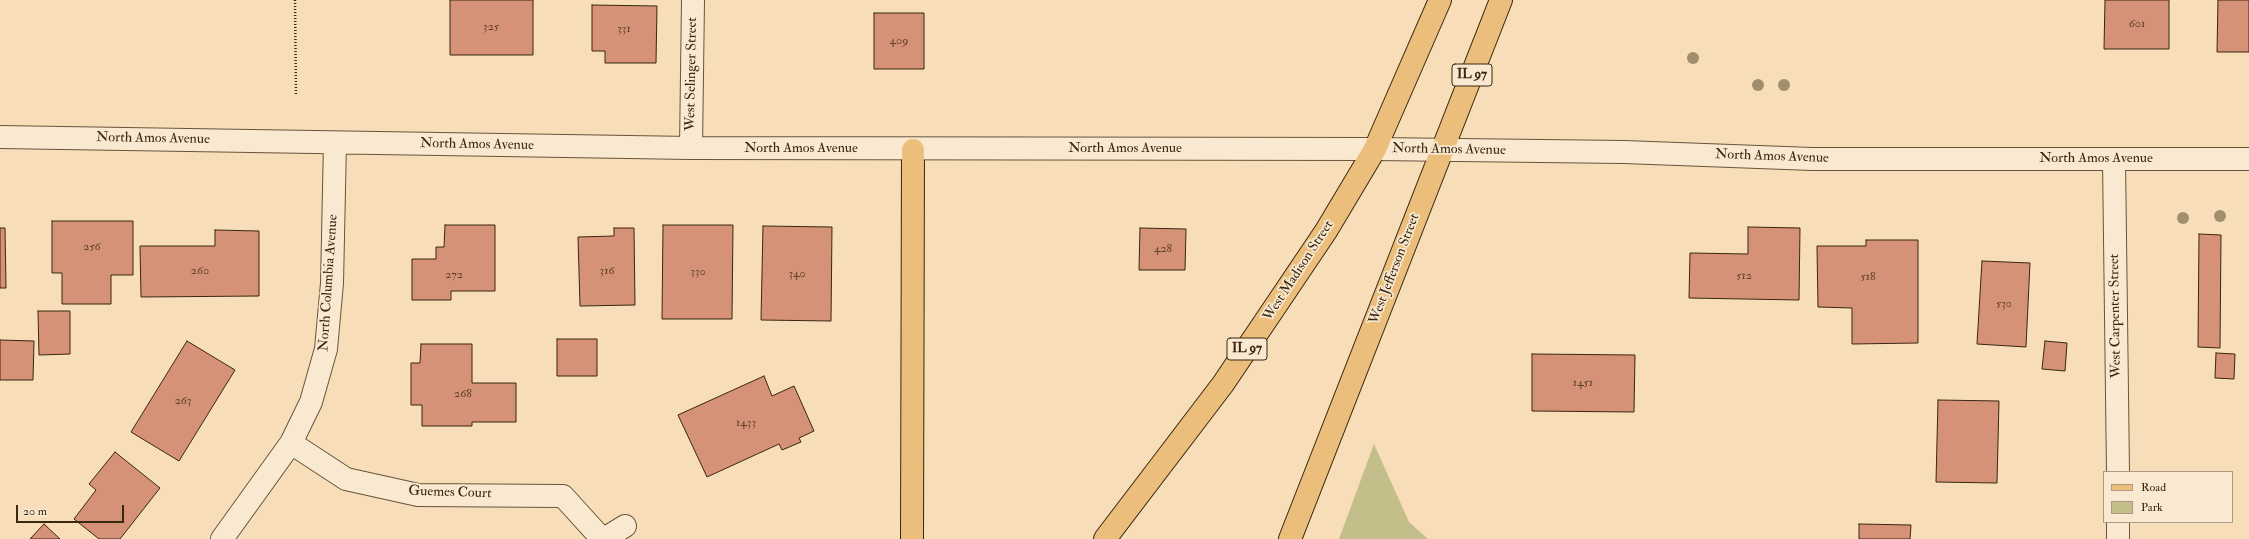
<!DOCTYPE html>
<style>
body{margin:0}
#map{position:relative;width:2249px;height:539px;overflow:hidden;background:#f7ddb8;font-family:"IM FELL Double Pica",serif}
canvas{display:block}
.legend{position:absolute;left:2103px;top:471px;width:130px;height:52px;box-sizing:border-box;background:#fae9d1;border:1px solid #ac9b84;margin:0;padding:5px 7px;list-style:none;font-size:12px;color:#382711}
.legend li{display:flex;align-items:center;gap:8px;height:20px}
.legend b{width:20px;border:1px solid #ac9b84}
.scale{position:absolute;left:16px;top:505px;width:108px;height:18px;box-sizing:border-box;border:2px solid #382711;border-top:0;padding-left:5px;font-size:12px;line-height:14px;white-space:nowrap;color:#382711;-webkit-text-stroke:3px #fae9d1;paint-order:stroke}
</style>
<div id="map">
<canvas width="2249" height="539"></canvas>
<ul class="legend">
<li><b style="height:5px;background:#ecbe7c"></b>Road</li>
<li><b style="height:11px;background:#c4bf8a"></b>Park</li>
</ul>
<div class="scale">20 m</div>
</div>
<script>
const ctx = document.querySelector('canvas').getContext('2d');
ctx.lineJoin = 'round';
function paint(path, color) { ctx.fillStyle = color; ctx.fill(path, 'evenodd'); }
const shape = rows => new Path2D(rows.map(r => 'M' + r).join(''));
function trace(path, color, width, dash) { ctx.strokeStyle = color; ctx.lineWidth = width; ctx.lineCap = dash ? 'butt' : 'round'; ctx.setLineDash(dash || []); ctx.stroke(path); }
function drawText(font, color, halo, rows, align = 'center') {
  ctx.font = font + ' "IM FELL Double Pica",serif'; ctx.lineWidth = 3.5; ctx.setLineDash([]); ctx.textBaseline = 'middle'; ctx.strokeStyle = halo; ctx.fillStyle = color; for (const [text, x, y, turn = 0] of rows) {
    ctx.save(); ctx.translate(x, y); ctx.rotate((+turn || 0) * Math.PI / 180); ctx.textAlign = isNaN(turn) ? turn : align; if (halo) ctx.strokeText(text, 0, 0); ctx.fillText(text, 0, 0); ctx.restore();
  }
}
paint(shape([
 [1374,444,1409,522,1428,539,1339,539]
]), '#c4bf8a');
const building = shape([
 [450,0,533,0,533,55,450,55,450,0],
 [2105,0,2169,0,2169,49,2104,49,2105,0],
 [2218,0,2249,0,2249,52,2217,52,2218,0],
 [592,5,657,6,656,63,605,63,605,51,592,51,592,5],
 [874,13,924,13,924,69,874,69,874,13],
 [52,221,133,221,133,275,111,275,111,304,62,304,62,273,52,273,52,221],
 [445,225,495,225,495,291,451,291,451,300,412,300,412,259,436,259,436,247,444,247,445,225],
 [663,225,733,225,732,319,662,319,663,225],
 [763,226,832,227,831,321,761,320,763,226],
 [1748,227,1800,228,1799,300,1689,298,1690,253,1748,254,1748,227],
 [0,228,5,228,6,288,0,288,0,228],
 [614,228,634,228,635,305,580,306,578,237,614,236,614,228],
 [1140,228,1186,229,1185,270,1139,270,1140,228],
 [215,230,259,231,259,296,141,297,140,246,215,246,215,230],
 [2199,234,2221,235,2220,348,2198,347,2199,234],
 [1866,240,1918,240,1918,343,1852,344,1852,308,1818,307,1817,246,1866,246,1866,240],
 [1982,261,2030,263,2026,347,1977,344,1982,261],
 [38,311,70,311,70,354,39,355,38,311],
 [557,339,597,339,597,376,557,376,557,339],
 [0,340,34,341,33,380,0,380,0,340],
 [187,341,235,370,179,461,131,432,187,341],
 [2045,341,2067,343,2065,371,2042,369,2045,341],
 [421,344,472,344,472,383,516,383,516,422,472,422,472,426,422,426,422,405,411,405,411,363,420,363,421,344],
 [2216,353,2235,354,2234,379,2215,378,2216,353],
 [1532,354,1635,355,1634,412,1532,411,1532,354],
 [764,376,772,396,794,386,814,431,799,438,801,442,782,450,779,444,707,477,678,415,764,376],
 [1938,400,1999,401,1997,483,1936,482,1938,400],
 [115,452,160,488,120,539,99,539,74,519,96,490,89,484,115,452],
 [44,524,60,539,30,539,44,524],
 [1859,524,1911,525,1910,539,1859,539,1859,524]
]);
paint(building, '#d69276');
trace(building, '#382711', 1);
const minor = shape([
 [0,137,691,148,1375,149,1624,152,1812,159,2249,159],
 [691,148,693,0],
 [2114,160,2118,472],
 [291,443,346,479,418,495,563,496,602,539],
 [2118,522,2118,539],
 [222,539,291,443,311,402,326,349,332,283,335,143],
 [604,539,625,526]
]);
const major = shape([
 [912,539,913,150],
 [1105,539,1223,384,1326,231,1375,149,1440,0],
 [1290,539,1501,0]
]);
trace(minor, '#68543b', 24);
trace(major, '#382711', 24);
trace(shape([
 [295,0,296,96]
]), '#382711', 2.5, [1, 2]);
trace(minor, '#fae9d1', 22);
trace(major, '#ecbe7c', 22);
ctx.fillStyle = '#a18e6d';
for (const [x, y] of [
 [1693,58],
 [1758,85],
 [1784,85],
 [2220,216],
 [2183,218]
]) { ctx.beginPath(); ctx.arc(x, y, 6, 0, 2 * Math.PI); ctx.fill(); }
drawText('12px', '#60422a', null, [
 ["601",2137,24],
 ["325",491,27],
 ["331",624,29],
 ["409",899,41],
 ["256",92,247],
 ["428",1163,249],
 ["260",200,271],
 ["316",607,271],
 ["330",698,272],
 ["340",797,274],
 ["272",454,275],
 ["512",1744,276],
 ["518",1868,277],
 ["530",2004,304],
 ["1451",1583,383],
 ["268",463,394],
 ["263",183,401],
 ["1433",746,423]
]);
for (const [x, y, w] of [
 [1472,75,40],
 [1247,349,40]
]) { const box = new Path2D(); box.roundRect(x - w / 2, y - 11, w, 22, 3); ctx.fillStyle = '#fae9d1'; ctx.fill(box); trace(box, '#382711', 1); }
drawText('bold 13px', '#382711', null, [
 ["IL 97",1472,75],
 ["IL 97",1247,349]
]);
drawText('14px', '#382711', '#fae9d1', [
 ["West Selinger Street",692,74,-89],
 ["North Amos Avenue",153,139,1],
 ["North Amos Avenue",477,145,1],
 ["North Amos Avenue",801,149],
 ["North Amos Avenue",1125,149],
 ["North Amos Avenue",1449,150,1],
 ["North Amos Avenue",1772,157,2],
 ["North Amos Avenue",2096,159],
 ["West Jefferson Street",1395,269,-69],
 ["West Madison Street",1299,271,-57],
 ["North Columbia Avenue",329,283,-86],
 ["West Carpenter Street",2116,316,-91],
 ["Guemes Court",450,493,2]
]);
</script>
